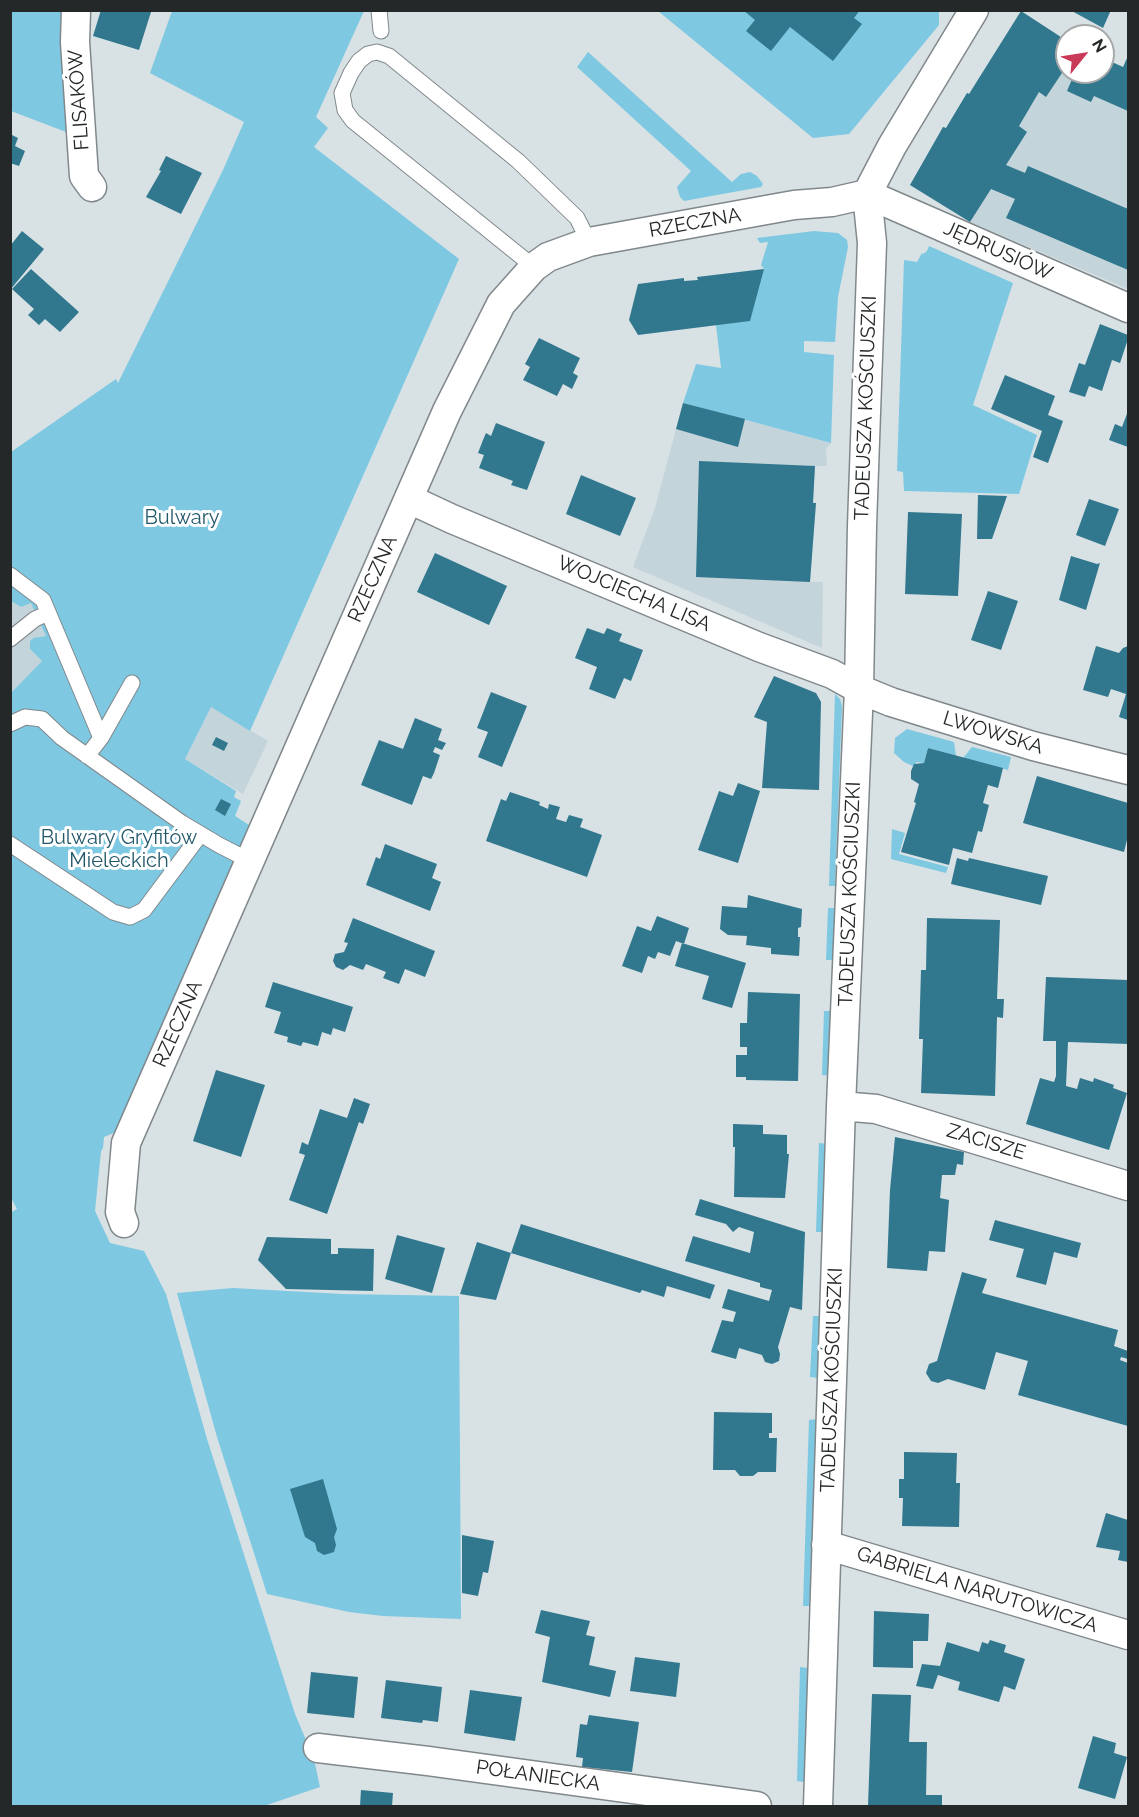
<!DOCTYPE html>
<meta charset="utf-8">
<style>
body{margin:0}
#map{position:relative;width:1139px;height:1817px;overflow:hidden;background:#d8e1e4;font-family:Raleway,sans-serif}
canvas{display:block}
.frame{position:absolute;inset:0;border:12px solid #252829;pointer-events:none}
.north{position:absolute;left:1055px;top:24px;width:60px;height:60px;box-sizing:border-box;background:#fff;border:2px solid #a8a9a9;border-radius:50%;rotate:60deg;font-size:16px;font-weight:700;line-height:24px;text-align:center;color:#252829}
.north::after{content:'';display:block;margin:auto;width:21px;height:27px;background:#c93958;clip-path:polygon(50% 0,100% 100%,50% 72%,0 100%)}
</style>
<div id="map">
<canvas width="1139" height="1817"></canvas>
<div class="frame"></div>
<div class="north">N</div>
</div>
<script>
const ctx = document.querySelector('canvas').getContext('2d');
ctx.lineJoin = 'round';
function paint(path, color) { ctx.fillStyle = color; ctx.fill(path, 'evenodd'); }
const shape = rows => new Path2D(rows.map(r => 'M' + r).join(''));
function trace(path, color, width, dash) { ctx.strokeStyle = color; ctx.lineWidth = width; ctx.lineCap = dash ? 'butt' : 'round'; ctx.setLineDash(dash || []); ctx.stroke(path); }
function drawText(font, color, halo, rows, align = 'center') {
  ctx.font = font + ' Raleway,sans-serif'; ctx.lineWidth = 6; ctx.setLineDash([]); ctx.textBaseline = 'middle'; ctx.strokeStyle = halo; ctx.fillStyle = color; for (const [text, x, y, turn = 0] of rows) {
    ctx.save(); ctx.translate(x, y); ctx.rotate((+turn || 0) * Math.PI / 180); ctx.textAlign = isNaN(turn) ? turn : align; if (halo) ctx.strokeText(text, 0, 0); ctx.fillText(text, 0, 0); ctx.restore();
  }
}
paint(shape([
 [1021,11,1067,41,1067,72,1103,72,1103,58,1123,67,1128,56,1128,289,970,222,910,185,943,127,946,128,967,93,970,94],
 [683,403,831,443,826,449,827,466,815,466,813,502,816,503,810,582,823,582,822,648,633,567,655,508],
 [11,601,21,607,31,603,46,636,39,637,30,641,30,649,42,661,11,693],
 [211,707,268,741,243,794,185,759]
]), '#c3d4da');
paint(shape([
 [10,11,66,11,74,135,11,111],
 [172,11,364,11,316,117,328,128,314,147,459,259,250,731,211,707,185,759,236,791,234,797,241,801,235,816,249,825,116,1132,104,1137,103,1148,101,1151,95,1211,110,1243,144,1251,166,1294,207,1439,295,1714,314,1759,320,1787,267,1805,267,1806,11,1806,10,1213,17,1209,10,1196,11,693,42,661,30,649,30,641,34,638,46,636,31,603,21,607,11,601,11,452,116,379,118,383,223,170,244,122,150,73],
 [658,11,939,11,939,25,849,134,813,138],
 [588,52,732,182,741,174,750,172,757,176,763,184,761,187,684,201,680,197,677,187,691,171,577,67],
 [814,231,838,233,847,240,848,247,838,297,835,342,804,341,804,352,834,355,831,443,683,403,696,364,721,368,716,325,764,269,761,265,768,242,760,243,757,238],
 [929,246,1013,283,973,405,1037,435,1019,494,904,491,903,472,897,471,904,260,917,262,922,253,923,254,927,251],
 [835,694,840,699,842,706,835,886,829,886],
 [907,729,954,742,956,756,928,748,924,763,917,762,913,766,904,762,894,753,895,738],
 [972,747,1011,757,1008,770,963,758],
 [892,829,905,833,899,854,948,867,946,873,891,859],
 [828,908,835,908,834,960,826,960],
 [824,1011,832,1011,830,1076,822,1075],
 [819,1143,827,1144,824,1232,816,1232],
 [233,1288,343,1294,459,1296,461,1619,383,1616,349,1612,267,1594,217,1437,177,1293],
 [813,1316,820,1316,818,1378,810,1377],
 [817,1419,810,1606,803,1606,809,1420],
 [800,1667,808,1668,804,1782,797,1781]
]), '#7ec8e2');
paint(shape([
 [101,10,151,12,139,50,93,36],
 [743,10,860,10,854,18,862,24,833,61,790,27,771,51,746,31,755,20],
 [1070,10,1111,10,1103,28],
 [1021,11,1067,41,1067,72,1103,72,1103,58,1123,67,1128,56,1128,111,1094,96,1091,102,1067,91,1073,77,1062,73,1046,97,1039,92,1019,126,1027,132,1006,165,1025,173,1028,166,1128,209,1128,270,1006,218,1015,199,991,189,970,222,910,185,943,127,946,128,967,93,969,94],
 [10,134,18,138,15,146,25,151,19,166,10,163],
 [166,156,202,173,181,214,146,197,161,171,159,170],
 [22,231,44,249,10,290,10,246],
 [31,269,79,312,60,332,45,319,39,325,28,315,34,309,12,289],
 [764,269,750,321,638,335,629,320,638,284,684,278,684,281,698,280,697,277],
 [1100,324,1128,335,1128,339,1120,363,1112,360,1102,391,1089,386,1085,397,1069,392,1079,363,1085,365],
 [539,338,580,358,573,373,578,376,572,389,563,384,557,396,523,380,530,367,525,364],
 [1005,375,1055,396,1048,415,1063,421,1048,463,1033,457,1042,431,991,409],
 [683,403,745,419,738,447,676,429],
 [1128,411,1128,447,1109,440,1115,424,1122,427],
 [496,423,545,442,527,490,511,485,513,481,479,468,484,455,478,453,483,440,486,433,491,436],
 [699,461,815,466,813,503,816,503,810,582,696,577],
 [581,475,636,498,620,536,566,514],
 [978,495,1007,496,992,539,977,539],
 [1089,499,1119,509,1105,546,1076,535],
 [908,512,962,514,958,596,905,594],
 [435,553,507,586,489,625,417,592],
 [1071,556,1097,564,1100,563,1086,610,1059,600],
 [988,591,1018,601,1001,650,971,640],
 [587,628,604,634,607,628,622,634,619,641,643,650,631,681,624,678,615,699,589,689,597,667,575,658],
 [1096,646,1119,653,1123,648,1128,646,1128,720,1119,717,1126,694,1111,689,1108,697,1083,690],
 [774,676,816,693,821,702,819,790,762,788,767,722,754,717],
 [491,692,527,706,502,767,478,757,488,732,477,728],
 [415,718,442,729,438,740,446,743,442,750,435,747,433,752,440,755,434,773,431,779,423,776,412,805,361,785,379,740,403,749],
 [216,737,228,743,224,751,212,745],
 [928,748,1003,768,998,788,988,785,983,803,989,805,982,832,978,831,972,853,953,848,949,865,901,852,916,803,914,802,919,784,911,779,911,771,914,764,924,763],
 [1037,776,1128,803,1128,836,1124,852,1023,823],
 [738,783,760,791,738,863,698,850,719,791,733,796],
 [510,792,540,802,539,805,548,809,549,804,560,807,556,819,566,822,569,815,583,819,580,827,602,835,587,877,486,841,501,799,506,801],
 [221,799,231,804,225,816,215,810],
 [385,844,437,864,432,878,441,882,430,911,366,885,376,857,380,859],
 [957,858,968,861,969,858,1048,876,1041,905,951,884],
 [748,895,802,909,801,927,798,928,798,937,800,937,799,956,771,954,771,948,746,945,747,936,728,935,720,929,722,906,747,908],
 [657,916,689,928,684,944,676,941,670,956,658,952,655,959,648,956,642,973,622,966,637,926,651,931],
 [353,918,435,951,425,977,405,969,399,984,383,978,386,972,366,964,363,970,350,965,343,970,336,967,333,961,335,954,344,952,348,943,344,942],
 [927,918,1000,920,997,999,1004,999,1003,1018,997,1017,995,1096,921,1093,923,1039,919,1039,921,970,926,970],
 [682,943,746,963,732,1008,702,999,709,976,675,966],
 [1046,977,1128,980,1128,1044,1068,1042,1066,1086,1077,1089,1080,1078,1093,1082,1094,1078,1114,1085,1113,1088,1127,1093,1109,1150,1026,1124,1040,1078,1054,1082,1056,1076,1056,1041,1043,1041],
 [273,982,353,1007,345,1032,333,1028,331,1035,322,1032,318,1046,303,1042,301,1046,287,1042,288,1037,274,1033,281,1012,265,1007],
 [748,992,800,994,798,1081,746,1080,746,1077,736,1077,736,1055,747,1055,747,1047,740,1047,740,1023,747,1023],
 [216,1070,265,1085,241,1157,193,1141],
 [354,1098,370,1104,363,1124,359,1122,327,1214,289,1200,305,1155,299,1153,302,1142,308,1145,320,1109,347,1118],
 [733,1124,763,1125,763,1134,787,1135,787,1154,789,1154,785,1198,734,1197,735,1147,733,1147],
 [895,1137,964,1152,963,1165,957,1164,955,1175,942,1175,940,1198,949,1200,945,1252,929,1251,927,1271,887,1268,890,1190],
 [700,1199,805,1232,802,1310,790,1307,778,1347,780,1354,779,1361,772,1364,765,1362,762,1355,739,1348,736,1359,711,1352,722,1320,733,1322,736,1312,722,1308,728,1289,769,1301,772,1290,760,1287,760,1283,685,1261,693,1236,750,1253,754,1232,739,1227,733,1232,726,1224,695,1215],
 [995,1220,1081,1243,1077,1258,1054,1252,1046,1285,1016,1277,1024,1249,989,1240],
 [521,1224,715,1285,710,1299,667,1286,664,1297,642,1290,640,1293,511,1253],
 [397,1235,445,1248,432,1293,385,1279],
 [267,1237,331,1239,331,1254,338,1254,338,1248,374,1249,373,1291,286,1289,258,1260],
 [477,1242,511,1253,496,1300,460,1294],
 [962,1272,987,1279,982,1293,1118,1330,1114,1346,1128,1351,1128,1359,1121,1357,1120,1360,1128,1363,1128,1426,1018,1395,1028,1361,996,1352,985,1390,948,1379,938,1383,931,1381,926,1373,929,1364,937,1361],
 [714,1412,772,1413,772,1433,769,1433,769,1438,777,1438,776,1472,758,1472,753,1476,740,1476,735,1470,713,1470],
 [904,1452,957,1453,956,1483,960,1483,959,1527,902,1526,903,1498,899,1498,899,1479,904,1479],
 [323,1479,337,1529,334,1537,336,1545,334,1552,324,1555,317,1551,315,1543,305,1537,290,1489],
 [1106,1513,1128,1520,1128,1562,1118,1560,1120,1551,1096,1547],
 [462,1535,494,1541,488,1573,483,1572,478,1596,462,1593],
 [541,1610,590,1621,586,1635,595,1637,589,1665,616,1671,610,1697,542,1682,550,1637,535,1633],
 [874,1611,929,1614,928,1641,913,1641,913,1668,873,1667],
 [990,1640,1006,1645,1004,1652,1025,1659,1015,1690,1004,1686,999,1702,958,1690,960,1682,938,1675,933,1689,916,1686,922,1664,940,1666,947,1642,979,1652,982,1642,988,1644],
 [635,1657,680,1663,676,1697,630,1691],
 [311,1672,358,1677,354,1718,307,1713],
 [386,1680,442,1687,438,1722,423,1720,422,1723,381,1718],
 [470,1690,522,1697,515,1741,464,1733],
 [872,1694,911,1695,909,1742,927,1742,926,1795,942,1795,942,1806,868,1806],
 [589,1715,639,1722,632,1772,582,1767,583,1758,576,1757,580,1724,587,1725],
 [1093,1736,1116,1743,1114,1753,1127,1757,1115,1799,1078,1788],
 [361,1790,393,1793,392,1806,360,1806]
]), '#31778e');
const lane = shape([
 [379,10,381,31],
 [534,267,353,121,345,110,342,93,351,73,359,61,368,54,377,52,389,56,518,161,577,218,589,242],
 [10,575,43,600,101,738,87,756],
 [10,639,35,619,48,613],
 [10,724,25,717,42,719,62,738,182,823,219,845,250,861],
 [101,738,132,683],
 [10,844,113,912,130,917,144,910,200,835]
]);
const street = shape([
 [76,10,75,42,84,176,92,187],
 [409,499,452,519,759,647,832,674,859,689,891,702,1033,746,1128,770],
 [841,1106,876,1109,1128,1186],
 [124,1223,120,1212,126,1143,447,411,501,304,534,267,548,257,589,242,794,205,832,202,867,194,1128,308],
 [826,1545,1128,1635],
 [318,1748,428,1761,757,1806],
 [818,1806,841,1106,859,689,862,526,872,243,867,194,892,146,974,10]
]);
trace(lane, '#81888b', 17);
trace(street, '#81888b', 31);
trace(lane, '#fff', 15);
trace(street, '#fff', 28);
drawText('20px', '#252829', '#fff', [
 ["FLISAKÓW",79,100,-94],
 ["RZECZNA",695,223,-10],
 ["JĘDRUSIÓW",998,251,24],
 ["TADEUSZA KOŚCIUSZKI",866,408,-88],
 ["RZECZNA",373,579,-66],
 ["WOJCIECHA LISA",634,594,23],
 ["LWOWSKA",993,733,17],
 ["TADEUSZA KOŚCIUSZKI",850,894,-88],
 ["RZECZNA",178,1024,-66],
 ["ZACISZE",986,1142,17],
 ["TADEUSZA KOŚCIUSZKI",832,1380,-88],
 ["GABRIELA NARUTOWICZA",977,1590,17],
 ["POŁANIECKA",538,1776,8]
]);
drawText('20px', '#23596b', '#fff', [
 ["Bulwary",182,518],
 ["Bulwary Gryfitów",119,838],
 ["Mieleckich",119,861]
]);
</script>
